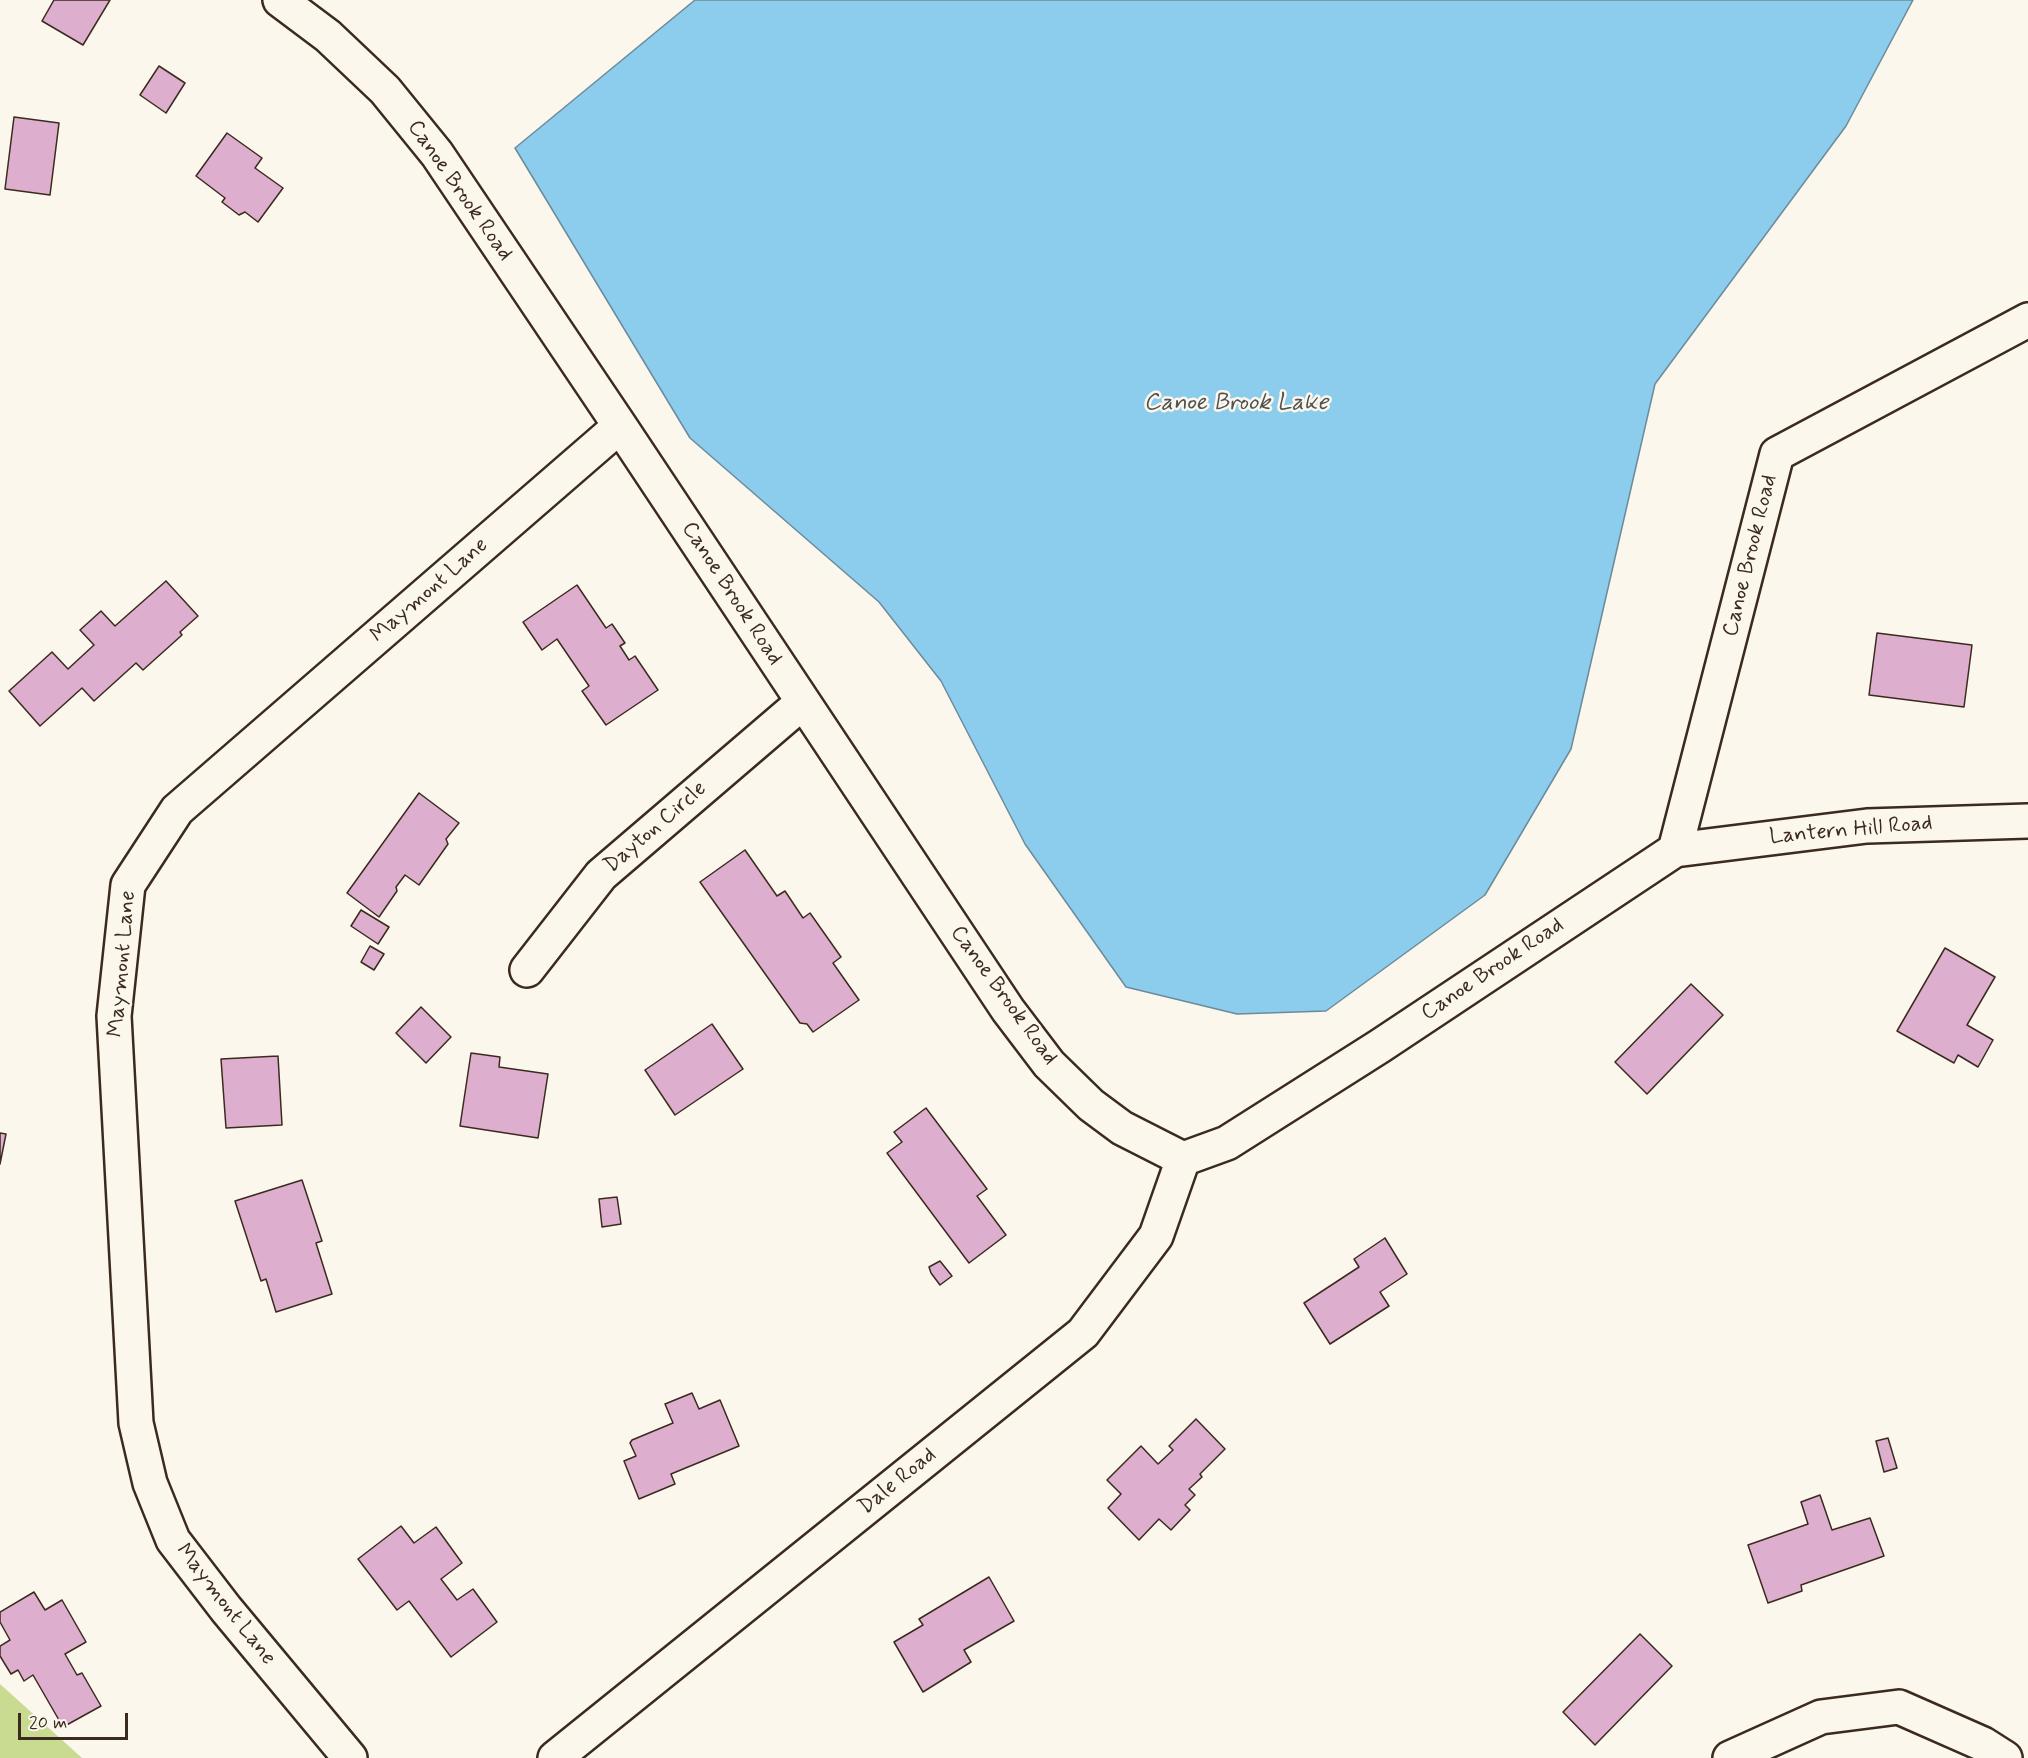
<!DOCTYPE html>
<style>
body{margin:0}
#map{position:relative;width:2028px;height:1758px;overflow:hidden;background:#fbf7ec;font-family:Mynerve,sans-serif}
canvas{display:block}
.scale{position:absolute;left:18px;top:1713px;width:110px;height:27px;box-sizing:border-box;border:3px solid #3b2a1e;border-top:0;padding-left:8px;font-size:18px;line-height:21px;white-space:nowrap;color:#3b2a1e;-webkit-text-stroke:4px #fbf7ec;paint-order:stroke}
</style>
<div id="map">
<canvas width="2028" height="1758"></canvas>
<div class="scale">20 m</div>
</div>
<script>
const ctx = document.querySelector('canvas').getContext('2d');
ctx.lineJoin = 'round';
function paint(path, color) { ctx.fillStyle = color; ctx.fill(path, 'evenodd'); }
const shape = rows => new Path2D(rows.map(r => 'M' + r).join(''));
function trace(path, color, width, dash) { ctx.strokeStyle = color; ctx.lineWidth = width; ctx.lineCap = dash ? 'butt' : 'round'; ctx.setLineDash(dash || []); ctx.stroke(path); }
function drawText(font, color, halo, rows, align = 'center') {
  ctx.font = font + ' Mynerve,sans-serif'; ctx.lineWidth = 5; ctx.setLineDash([]); ctx.textBaseline = 'middle'; ctx.strokeStyle = halo; ctx.fillStyle = color; for (const [text, x, y, turn = 0] of rows) {
    ctx.save(); ctx.translate(x, y); ctx.rotate((+turn || 0) * Math.PI / 180); ctx.textAlign = isNaN(turn) ? turn : align; if (halo) ctx.strokeText(text, 0, 0); ctx.fillText(text, 0, 0); ctx.restore();
  }
}
paint(shape([
 [0,1684,82,1758,0,1758]
]), '#c9db90');
const water = shape([
 [695,0,1913,0,1846,126,1655,384,1571,749,1485,895,1326,1011,1237,1014,1126,987,1025,844,941,681,879,602,690,438,515,148,695,0]
]);
paint(water, '#8ccced');
trace(water, '#6c8b9a', 1.5);
const building = shape([
 [54,0,110,0,83,45,42,21,54,0],
 [159,66,185,83,166,113,140,95,159,66],
 [14,117,59,123,50,195,5,189,14,117],
 [227,133,262,158,255,168,283,188,258,222,245,212,239,215,222,202,225,198,196,176,227,133],
 [166,581,198,616,180,632,182,635,143,670,136,663,94,701,82,688,40,726,9,691,52,652,68,669,94,645,80,630,101,611,115,626,166,581],
 [577,585,606,628,612,624,625,643,620,646,629,660,635,656,658,690,606,725,582,691,589,686,557,639,542,650,523,622,577,585],
 [1877,633,1972,645,1964,707,1869,695,1877,633],
 [419,793,459,823,446,839,448,844,419,885,405,875,396,887,397,891,379,917,347,893,419,793],
 [745,850,777,896,785,891,803,918,810,913,841,957,833,963,859,1000,813,1032,807,1024,800,1023,700,882,745,850],
 [361,910,389,927,378,944,351,926,361,910],
 [370,946,384,954,374,970,361,962,370,946],
 [1945,948,1995,977,1967,1025,1993,1040,1978,1067,1958,1055,1954,1063,1897,1031,1945,948],
 [1691,984,1723,1015,1647,1094,1615,1062,1691,984],
 [421,1007,451,1037,426,1063,396,1033,421,1007],
 [712,1024,743,1069,675,1115,645,1070,712,1024],
 [471,1053,500,1057,499,1067,548,1074,538,1138,460,1126,471,1053],
 [278,1056,282,1125,226,1128,221,1059,278,1056],
 [926,1108,987,1189,977,1196,1006,1235,969,1263,887,1153,902,1142,894,1132,926,1108],
 [0,1133,6,1134,0,1164,0,1133],
 [302,1180,322,1241,316,1243,332,1294,276,1312,266,1279,261,1281,235,1201,302,1180],
 [617,1197,621,1224,602,1227,599,1199,617,1197],
 [1385,1238,1407,1274,1380,1292,1389,1306,1330,1344,1304,1303,1359,1267,1354,1259,1385,1238],
 [940,1261,952,1276,940,1285,931,1273,929,1267,940,1261],
 [692,1393,699,1409,720,1400,739,1446,671,1474,675,1484,639,1499,624,1461,636,1456,630,1443,632,1440,673,1423,665,1404,692,1393],
 [1196,1419,1225,1449,1200,1474,1202,1477,1189,1489,1195,1495,1185,1505,1190,1510,1171,1530,1159,1519,1139,1540,1108,1508,1121,1494,1107,1480,1141,1446,1158,1464,1173,1450,1169,1446,1196,1419],
 [1888,1438,1897,1468,1884,1472,1876,1441,1888,1438],
 [1820,1495,1832,1530,1870,1518,1884,1556,1801,1585,1802,1591,1768,1603,1748,1545,1808,1524,1801,1502,1820,1495],
 [401,1526,414,1543,436,1527,462,1563,441,1579,457,1600,473,1589,497,1622,451,1657,409,1601,397,1610,358,1559,401,1526],
 [989,1577,1014,1621,964,1650,971,1662,923,1692,894,1642,923,1625,919,1619,989,1577],
 [34,1592,45,1610,62,1600,86,1642,65,1654,77,1675,82,1673,101,1706,63,1727,33,1675,24,1681,18,1670,11,1674,0,1656,0,1646,10,1640,0,1622,0,1612,34,1592],
 [1640,1634,1672,1666,1595,1745,1563,1712,1640,1634]
]);
paint(building, '#deaece');
trace(building, '#3b2a1e', 1.5);
const minor = shape([
 [280,0,328,36,385,90,437,154,620,426,1008,1010,1049,1064,1091,1105,1122,1128,1183,1159,1227,1143,1380,1046,1675,850,1777,454,2028,320],
 [1675,850,1867,826,2028,821],
 [527,970,601,875,803,702],
 [350,1758,226,1609,173,1540,150,1483,136,1423,114,1016,128,885,177,810,620,426],
 [555,1758,1083,1333,1156,1236,1183,1159],
 [1730,1758,1821,1717,1899,1707,1983,1744,2005,1758]
]);
trace(minor, '#3b2a1e', 38);
trace(minor, '#fbf7ec', 33);
drawText('22px', '#3b2a1e', '#fbf7ec', [
 ["Canoe Brook Road",459,191,55],
 ["Canoe Brook Road",1751,556,-76],
 ["Maymont Lane",430,591,-41],
 ["Canoe Brook Road",731,594,57],
 ["Dayton Circle",656,828,-41],
 ["Lantern Hill Road",1851,831,-5],
 ["Maymont Lane",123,964,-85],
 ["Canoe Brook Road",1493,970,-34],
 ["Canoe Brook Road",1003,996,54],
 ["Dale Road",898,1482,-39],
 ["Maymont Lane",225,1605,52]
]);
drawText('italic 24px', '#4f5252', '#fbf7ec', [
 ["Canoe Brook Lake",1236,404]
]);
</script>
